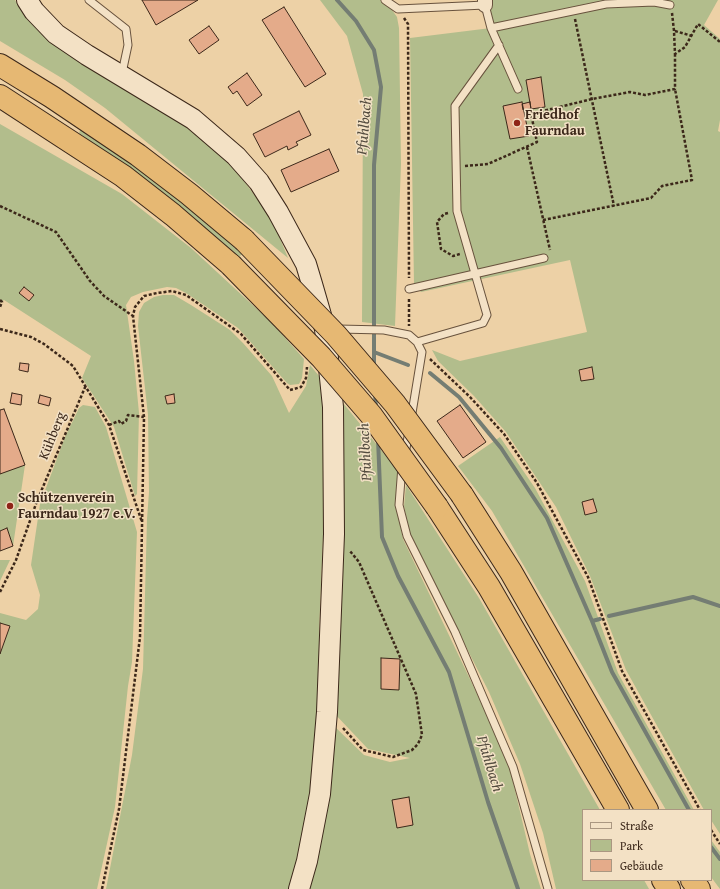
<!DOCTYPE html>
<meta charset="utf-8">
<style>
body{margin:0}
#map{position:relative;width:720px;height:889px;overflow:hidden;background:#edd1a6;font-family:"Gentium Book Plus",serif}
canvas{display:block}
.legend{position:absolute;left:582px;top:809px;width:130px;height:72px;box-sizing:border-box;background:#f3e1c5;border:1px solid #aa9781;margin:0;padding:5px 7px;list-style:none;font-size:12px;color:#3c281a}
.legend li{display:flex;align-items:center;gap:8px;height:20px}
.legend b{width:20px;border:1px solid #aa9781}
</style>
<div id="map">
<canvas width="720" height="889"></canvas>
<ul class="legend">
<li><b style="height:5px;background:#f3e1c5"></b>Straße</li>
<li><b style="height:11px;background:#b2bd8c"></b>Park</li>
<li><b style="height:11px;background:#e4ab8a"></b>Gebäude</li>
</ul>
</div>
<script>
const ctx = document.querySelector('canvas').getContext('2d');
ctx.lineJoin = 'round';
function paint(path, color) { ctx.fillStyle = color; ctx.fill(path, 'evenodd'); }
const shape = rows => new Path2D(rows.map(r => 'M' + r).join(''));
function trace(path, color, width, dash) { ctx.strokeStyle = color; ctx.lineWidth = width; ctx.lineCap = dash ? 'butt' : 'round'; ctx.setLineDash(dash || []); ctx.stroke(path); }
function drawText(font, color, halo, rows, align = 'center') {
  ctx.font = font + ' "Gentium Book Plus",serif'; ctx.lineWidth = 3; ctx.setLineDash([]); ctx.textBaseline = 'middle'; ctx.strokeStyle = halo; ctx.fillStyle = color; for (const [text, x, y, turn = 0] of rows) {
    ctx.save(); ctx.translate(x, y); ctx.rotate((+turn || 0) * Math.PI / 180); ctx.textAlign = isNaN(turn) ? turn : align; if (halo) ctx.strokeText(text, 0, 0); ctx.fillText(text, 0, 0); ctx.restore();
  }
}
paint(shape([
 [0,0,15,0,27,18,186,123,225,155,272,219,288,258,105,108,65,80,0,41],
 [320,0,385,0,397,17,399,28,401,164,395,326,362,322,363,94,347,36],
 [485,0,718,0,704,25,720,39,720,120,718,131,720,132,720,834,711,820,711,810,704,810,626,670,590,576,556,507,506,432,474,396,438,361,432,350,460,361,587,332,570,260,421,292,414,284,410,38,491,28],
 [0,124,122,194,191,248,271,322,304,359,302,378,299,384,290,385,287,383,238,328,186,293,176,288,167,287,143,292,131,297,126,305,134,361,139,413,137,494,135,496,114,427,82,378,91,356,4,300,0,303],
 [82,125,159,181,243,253,238,258,201,224,153,186,79,133],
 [163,295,174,295,191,305,230,330,243,343,272,376,289,413,306,386,310,365,324,382,326,467,319,633,321,708,313,792,292,889,106,889,132,755,143,669,147,519,149,492,148,415,138,326,139,312,144,303,154,297],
 [339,398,399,472,396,503,403,539,479,698,510,769,530,854,541,889,309,889,332,724,364,755,390,762,410,758,368,749,333,712],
 [83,405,95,407,106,427,137,532,132,662,128,686,115,807,97,889,0,889,0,613,26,620,38,609,40,595,31,565,40,504,65,437,79,408],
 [4,409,25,465,13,546,0,551,0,410],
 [500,437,535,488,585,581,618,673,694,810,666,810,492,511,458,466],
 [406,485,479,598,600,810,583,810,583,880,644,880,649,889,556,889,543,833,520,764,489,692,409,535,404,506],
 [0,560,10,560,0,581],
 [711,840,720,852,720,889,711,877]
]), '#b2bd8c');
trace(shape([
 [337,0,356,21,374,50,381,87,374,165,374,366],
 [374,352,408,365],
 [430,373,459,397,501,448,547,518,592,621,612,672,689,810],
 [375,393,376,408],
 [378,439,382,537,398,576,449,672,488,802,518,889],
 [609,616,693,597,720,606],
 [592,621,600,619],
 [711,847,720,859]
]), '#747d73', 4);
const building = shape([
 [142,0,198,0,156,25,142,0],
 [284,7,326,74,305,87,262,20,284,7],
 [209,26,219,40,199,54,189,40,209,26],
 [247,73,262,95,247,106,237,91,233,94,228,87,247,73],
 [541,77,545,107,531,109,526,80,541,77],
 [522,102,529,136,510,139,503,106,522,102],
 [530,102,531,109,523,110,522,104,530,102],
 [299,111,311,135,296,142,298,145,288,150,287,146,265,157,253,134,299,111],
 [329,149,339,171,291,192,281,170,329,149],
 [24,287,34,295,29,301,19,293,24,287],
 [20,363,29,364,28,372,19,370,20,363],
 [592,367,594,379,581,381,579,370,592,367],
 [12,393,22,395,21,405,10,403,12,393],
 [174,394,175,403,167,404,165,396,174,394],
 [40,395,51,398,49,406,38,403,40,395],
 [460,405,486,442,463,458,437,421,460,405],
 [4,409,25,465,0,474,0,410,4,409],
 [593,499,597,512,585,515,582,502,593,499],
 [7,528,13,546,0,551,0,531,7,528],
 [0,623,10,626,0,654,0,623],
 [381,658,400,659,399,690,381,689,381,658],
 [409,797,413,825,397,828,392,800,409,797]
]);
paint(building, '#e4ab8a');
trace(building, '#3c281a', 1);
const lane = shape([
 [89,0,126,29,128,45,122,73],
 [385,0,398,9,485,5,491,28,518,89],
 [491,28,606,4,654,2,670,5],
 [409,289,544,258],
 [338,329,384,330,409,335,417,342,422,352,411,419],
 [417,342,483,323,487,315,457,211,455,106,499,45],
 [405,454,409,431],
 [402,466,399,505,407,536,455,632,513,767,548,889]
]);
const street = shape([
 [485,0,485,5]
]);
const secondary = shape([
 [27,0,34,11,56,34,87,55,193,119,236,156,259,182,278,212,306,264,312,284,325,329,333,407,334,534,327,712,320,794,307,861,299,889]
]);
const highway = shape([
 [0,65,52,97,138,155,189,194,244,240],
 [0,96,123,176,173,215,231,265],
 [462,495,511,572,647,810],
 [437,507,489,587,618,810],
 [663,880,669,889],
 [692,880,699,889]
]);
trace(lane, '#68523d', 9);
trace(street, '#68523d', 16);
trace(secondary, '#3c281a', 22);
trace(highway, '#3c281a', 24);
trace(shape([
 [672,13,674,31,675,54,685,47,698,24,720,42],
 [404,18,408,24,409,278],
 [575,19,614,206],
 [675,31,692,36],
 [527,147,550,250],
 [465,166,488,164,537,142,531,114,592,99,630,92,645,95,675,89,675,54],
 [0,206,56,232,90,281,104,296,133,316],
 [448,213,444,214,437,222,441,249,453,256,460,254],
 [543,220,651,198,662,186,692,180,675,89],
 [409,299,409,326],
 [0,300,2,302,0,307],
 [0,329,31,337,44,344,73,366,109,425,142,522],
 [430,359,470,397,504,434,537,483,588,577,622,671,700,810],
 [109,425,119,421,121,424,126,421,128,415,144,417],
 [0,592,16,560,37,501,86,385],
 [343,728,363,750,393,757,412,750,418,744,422,735,416,694,359,562,350,551],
 [711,830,720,844],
 [102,889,119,809,140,637,144,417,133,316,135,307,144,296,157,293,172,291,186,295,241,334,290,390,301,387,306,378,307,367]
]), '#3c281a', 2.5, [3, 2]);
trace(lane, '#f3e1c5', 7);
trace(street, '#f3e1c5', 14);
trace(secondary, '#f3e1c5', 20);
trace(highway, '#e6b873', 22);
const highwayBridge = shape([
 [244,240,336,335,395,404,462,495],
 [231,265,321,357,371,415,437,507]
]);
trace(highwayBridge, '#3c281a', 24, []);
trace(highwayBridge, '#e6b873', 22);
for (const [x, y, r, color] of [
 [517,123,4,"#8f2418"],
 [10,506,4,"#8f2418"]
]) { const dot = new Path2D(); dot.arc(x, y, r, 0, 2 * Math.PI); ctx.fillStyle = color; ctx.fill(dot); trace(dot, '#f3e1c5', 1.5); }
drawText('bold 14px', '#3c281a', '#f3e1c5', [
 ["Friedhof",525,115],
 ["Faurndau",525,131],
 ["Schützenverein",18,498],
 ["Faurndau 1927 e.V.",18,514]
], 'left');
drawText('14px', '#3c281a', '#f3e1c5', [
 ["Kühberg",53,436,-68]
]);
drawText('italic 15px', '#544c3f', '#f3e1c5', [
 ["Pfuhlbach",365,126,-85],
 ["Pfuhlbach",366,452,-93],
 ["Pfuhlbach",489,764,73]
]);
</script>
